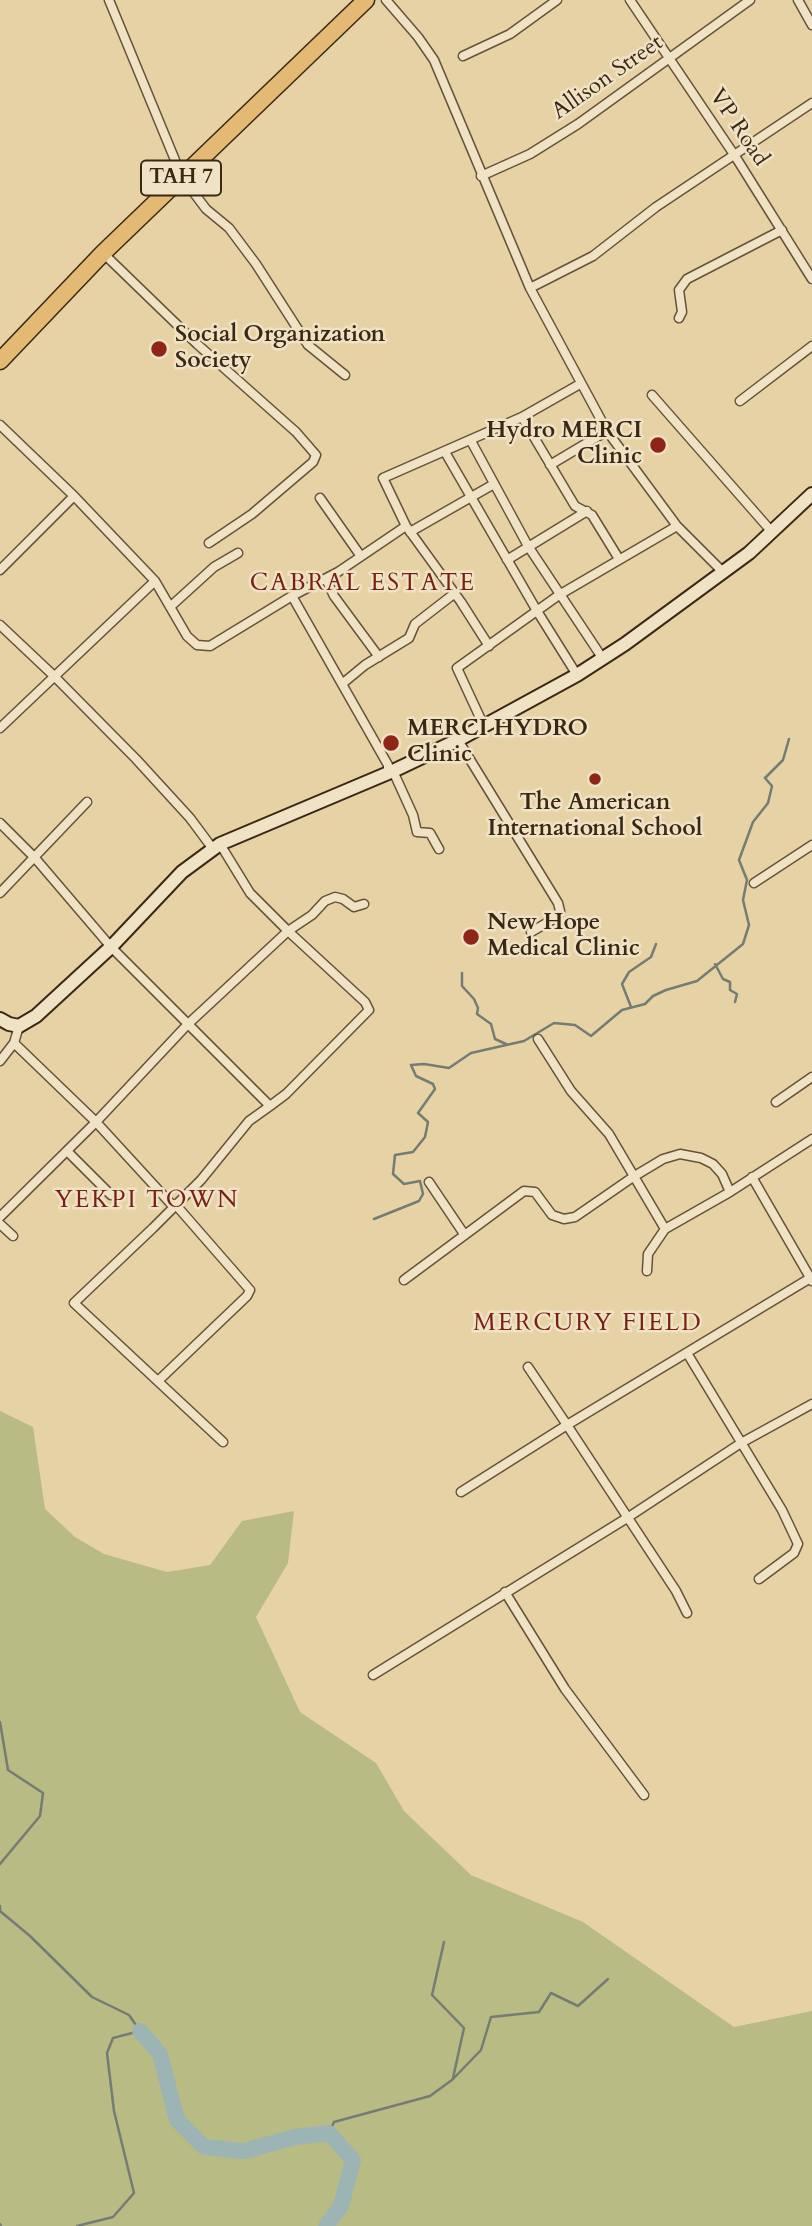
<!DOCTYPE html>
<style>
body{margin:0}
canvas{display:block;background:#e7d2a6}
</style>
<canvas width="812" height="2226"></canvas>
<script>
const ctx = document.querySelector('canvas').getContext('2d');
ctx.lineJoin = 'round';
function paint(path, color) { ctx.fillStyle = color; ctx.fill(path, 'evenodd'); }
const shape = rows => new Path2D(rows.map(r => 'M' + r).join(''));
function trace(path, color, width, dash) { ctx.strokeStyle = color; ctx.lineWidth = width; ctx.lineCap = dash ? 'butt' : 'round'; ctx.setLineDash(dash || []); ctx.stroke(path); }
function drawText(font, color, halo, rows, align = 'center') {
  ctx.font = font + ' Cardo,serif'; ctx.lineWidth = 5; ctx.setLineDash([]); ctx.textBaseline = 'middle'; ctx.strokeStyle = halo; ctx.fillStyle = color; for (const [text, x, y, turn = 0] of rows) {
    ctx.save(); ctx.translate(x, y); ctx.rotate((+turn || 0) * Math.PI / 180); ctx.textAlign = isNaN(turn) ? turn : align; if (halo) ctx.strokeText(text, 0, 0); ctx.fillText(text, 0, 0); ctx.restore();
  }
}
paint(shape([
 [0,1411,33,1427,45,1509,75,1537,104,1554,167,1572,210,1565,242,1521,294,1511,288,1563,256,1617,300,1712,376,1763,404,1811,471,1875,583,1922,734,2027,812,2011,812,2226,0,2226]
]), '#b8bb84');
trace(shape([
 [715,964,723,979,730,982,730,990,737,994,735,1002],
 [462,973,462,986,474,999,478,1008,477,1014,491,1024,495,1039,506,1044],
 [631,1007,622,984,629,972,651,957,656,944],
 [374,1219,419,1201,423,1194,420,1181,404,1184,393,1174,395,1155,413,1152,425,1137,428,1122,418,1113,435,1089,433,1084,416,1076,411,1065,424,1064,449,1068,471,1053,524,1041,554,1023,575,1025,591,1036,622,1010,645,1004,653,996,666,990,697,981,743,944,749,925,743,900,747,880,739,860,753,822,768,803,772,786,765,778,783,760,789,739],
 [0,1722,8,1770,43,1793,40,1816,0,1864],
 [0,1906,0,1911,30,1936,92,1997,129,2015,140,2031,113,2038,107,2053,114,2111,134,2193,113,2217,77,2226],
 [444,1942,432,1995,464,2028,453,2078],
 [329,2133,334,2122,430,2096,452,2080,481,2050,491,2017,539,2012,551,1993,578,2006,608,1979],
 [0,2224,1,2226]
]), '#757c74', 2.5);
trace(shape([
 [140,2031,160,2054,177,2120,204,2147,244,2151,295,2137,329,2133,353,2160,341,2206,326,2226]
]), '#9db4b4', 16);
const street = shape([
 [109,0,182,177,206,209,229,228,256,264,308,345,345,375],
 [386,0,418,37,434,60,530,288,607,431,677,526,723,572],
 [630,0,735,156,812,279],
 [798,0,812,25],
 [463,56,510,34,557,0],
 [481,176,530,154,578,124,750,0],
 [103,253,197,344,296,432,316,455,313,462,252,514,209,543],
 [530,288,593,256,656,207,812,103],
 [679,318,682,312,679,290,687,279,782,230],
 [652,395,772,532],
 [740,401,812,346],
 [522,417,575,506,592,515,619,559],
 [0,425,74,496,155,581,187,636,197,645,210,646,292,596,388,765,388,774],
 [471,441,528,546,603,659],
 [445,452,537,611,577,675],
 [550,465,607,431],
 [320,498,360,555],
 [410,532,494,484],
 [507,560,587,511],
 [0,570,74,496],
 [326,579,334,596,379,657],
 [292,596,338,572,406,526],
 [170,607,214,567,238,553],
 [0,625,53,675,136,759,190,818,213,849],
 [489,646,461,602,406,526,383,478,522,417,580,384],
 [342,684,365,665,409,638,415,624,455,593],
 [483,724,457,668,559,595,677,526],
 [0,728,155,581],
 [458,740,558,903,560,911,557,917,531,932],
 [393,771,413,815,417,832,430,833,439,849],
 [0,823,35,858,111,947,270,1106,286,1094,369,1010,365,1002,288,931,250,893,220,844],
 [754,883,812,845],
 [0,893,87,802],
 [538,1039,571,1091,609,1134,665,1229],
 [14,1043,96,1122,173,1206],
 [0,1061,14,1043,19,1026],
 [776,1102,812,1077],
 [67,1151,111,1195],
 [752,1177,812,1281],
 [429,1182,464,1234],
 [0,1217,96,1122,187,1025,288,931,312,915,325,901,335,897,343,899,354,907,364,904],
 [0,1224,13,1236],
 [647,1271,648,1254,665,1229,730,1192],
 [404,1280,524,1191,535,1192,552,1215,564,1219,575,1217,633,1177,663,1159,680,1154,701,1158,713,1164,722,1174,730,1192,812,1139],
 [687,1353,782,1510,798,1544,794,1553,759,1579],
 [528,1367,567,1425,812,1277],
 [158,1381,247,1296,250,1290,175,1204],
 [223,1442,74,1303,153,1228,201,1180,249,1121,270,1106],
 [461,1492,567,1425,676,1591,687,1613],
 [505,1592,565,1689,644,1795],
 [373,1675,627,1518,741,1443,812,1404]
]);
const secondary = shape([
 [0,1019,9,1024,19,1026,36,1016,111,947,182,872,220,844,393,771,458,740,577,675,625,644,749,553,812,494]
]);
const highway = shape([
 [0,361,103,253,366,0]
]);
trace(street, '#655239', 11);
trace(secondary, '#3a2815', 16);
trace(highway, '#3a2815', 19);
trace(street, '#efe2c5', 8);
trace(secondary, '#efe2c5', 12);
trace(highway, '#e4b973', 16);
for (const [x, y, r, color] of [
 [159,349,9,"#8f2418"],
 [658,445,9,"#8f2418"],
 [391,743,9,"#8f2418"],
 [595,779,7,"#8f2418"],
 [471,937,9,"#8f2418"]
]) { const dot = new Path2D(); dot.arc(x, y, r, 0, 2 * Math.PI); ctx.fillStyle = color; ctx.fill(dot); trace(dot, '#efe2c5', 2.5); }
for (const [x, y, w] of [
 [181,178,80]
]) { const box = new Path2D(); box.roundRect(x - w / 2, y - 17.5, w, 35, 5); ctx.fillStyle = '#efe2c5'; ctx.fill(box); trace(box, '#3a2815', 2); }
drawText('bold 21px', '#3a2815', null, [
 ["TAH 7",181,178]
]);
drawText('23px', '#3a2815', '#efe2c5', [
 ["Allison Street",608,78,-35],
 ["VP Road",738,128,56]
]);
drawText('bold 23px', '#3a2815', '#efe2c5', [
 ["Social Organization",175,336],
 ["Society",175,362],
 ["Hydro MERCI",642,432,"right"],
 ["Clinic",642,458,"right"],
 ["MERCI HYDRO",407,730],
 ["Clinic",407,756],
 ["The American",595,804,"center"],
 ["International School",595,830,"center"],
 ["New Hope",487,924],
 ["Medical Clinic",487,950]
], 'left');
ctx.letterSpacing = '2px';
drawText('24px', '#7a1f14', '#efe2c5', [
 ["CABRAL ESTATE",363,584],
 ["YEKPI TOWN",147,1201],
 ["MERCURY FIELD",588,1324]
]);
ctx.letterSpacing = '0px';
</script>
